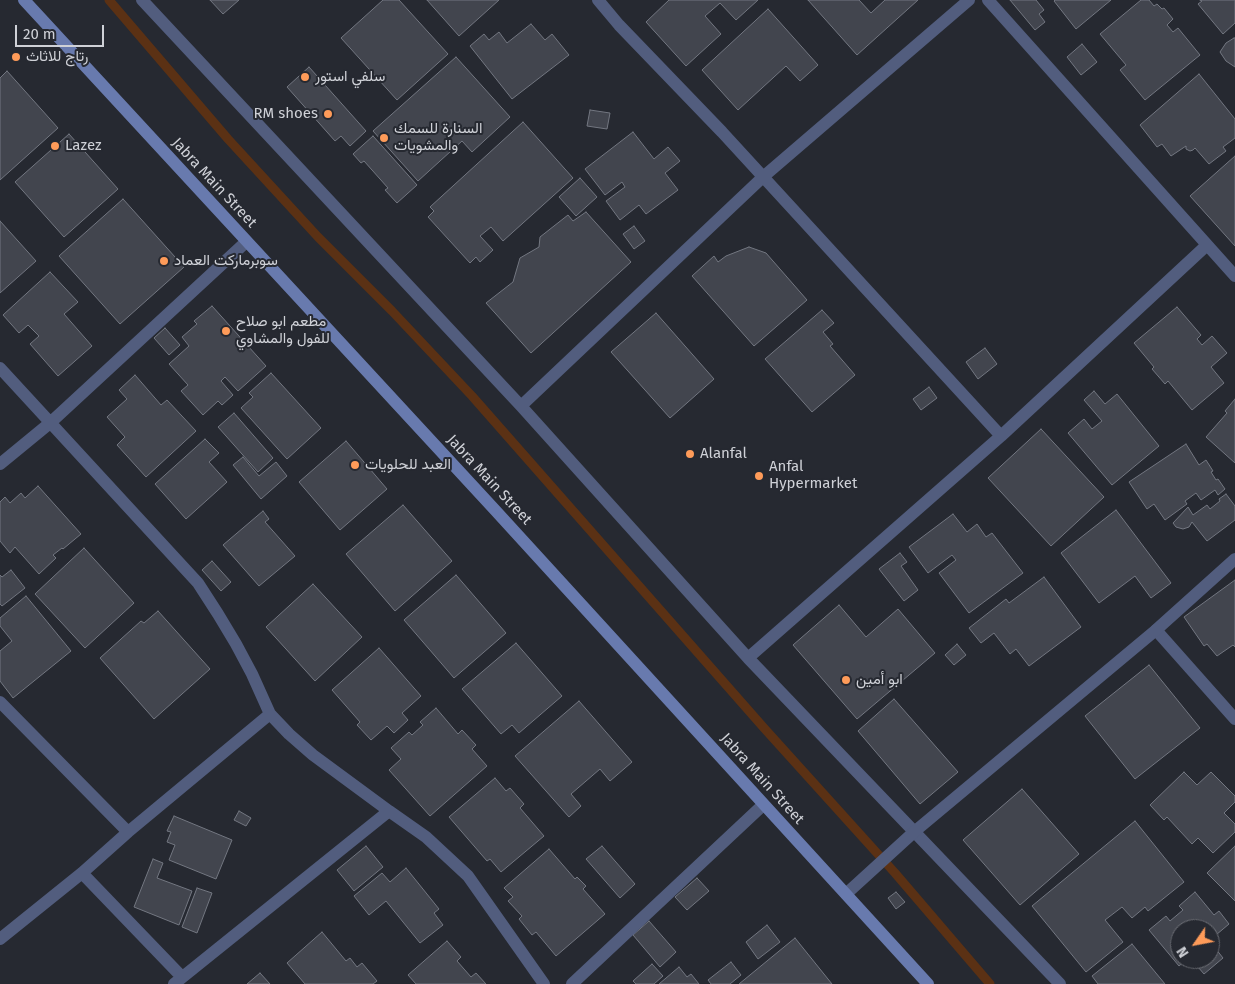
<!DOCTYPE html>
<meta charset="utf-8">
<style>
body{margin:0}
#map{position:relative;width:1235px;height:984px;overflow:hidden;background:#262931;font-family:"Fira Sans",sans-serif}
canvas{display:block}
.north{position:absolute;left:1170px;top:919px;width:50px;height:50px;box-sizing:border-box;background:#262931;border:1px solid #6a6c73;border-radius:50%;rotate:237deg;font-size:14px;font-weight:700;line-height:20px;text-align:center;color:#cfd1d7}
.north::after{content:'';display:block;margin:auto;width:18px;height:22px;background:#fe9b59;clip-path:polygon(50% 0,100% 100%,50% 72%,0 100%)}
.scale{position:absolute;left:15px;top:25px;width:89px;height:22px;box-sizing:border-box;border:2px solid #cfd1d7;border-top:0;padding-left:6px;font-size:15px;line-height:18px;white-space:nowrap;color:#cfd1d7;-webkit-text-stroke:4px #262931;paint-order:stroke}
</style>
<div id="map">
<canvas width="1235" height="984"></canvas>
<div class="north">N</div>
<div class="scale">20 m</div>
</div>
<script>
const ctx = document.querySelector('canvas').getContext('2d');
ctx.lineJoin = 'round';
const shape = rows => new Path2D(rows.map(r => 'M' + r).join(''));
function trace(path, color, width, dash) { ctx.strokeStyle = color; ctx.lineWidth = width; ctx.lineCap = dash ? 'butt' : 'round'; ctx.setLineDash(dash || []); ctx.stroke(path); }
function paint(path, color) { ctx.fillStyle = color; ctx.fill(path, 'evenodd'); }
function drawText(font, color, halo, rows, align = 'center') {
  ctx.font = font + ' "Fira Sans",Vazirmatn,sans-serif'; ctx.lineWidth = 4; ctx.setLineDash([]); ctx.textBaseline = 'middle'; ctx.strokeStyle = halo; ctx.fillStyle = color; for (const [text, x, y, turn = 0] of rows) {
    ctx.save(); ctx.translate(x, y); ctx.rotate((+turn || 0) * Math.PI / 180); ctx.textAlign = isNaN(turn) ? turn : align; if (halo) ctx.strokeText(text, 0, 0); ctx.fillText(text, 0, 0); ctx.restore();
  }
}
trace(shape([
 [109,0,228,139,318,237,392,311,472,396,764,728,895,873,990,984]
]), '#5b3114', 9);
const building = shape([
 [210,0,239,0,223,14,210,0],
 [383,0,399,0,448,54,397,100,341,38,383,0],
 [427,0,499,0,459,36,427,0],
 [669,0,668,0,758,0,736,20,720,3,705,16,721,34,686,66,646,22,669,0],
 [808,0,859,0,871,13,885,0,918,0,857,55,808,0],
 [1010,0,1036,0,1044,10,1039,14,1045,22,1035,30,1010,0],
 [1055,0,1111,0,1076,29,1054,1,1055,0],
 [1141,0,1149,0,1154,6,1157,4,1162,9,1164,8,1173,19,1167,25,1173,32,1178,28,1200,55,1145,100,1120,70,1126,65,1100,34,1141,0],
 [1200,0,1235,0,1235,23,1223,34,1198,4,1202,1,1200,0],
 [768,9,818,65,800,81,786,66,738,110,702,70,768,9],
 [531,24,545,40,552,34,569,55,512,99,470,46,484,34,489,40,499,32,507,43,531,24],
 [1234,38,1235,38,1235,67,1226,61,1220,52,1226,43,1234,38],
 [1082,44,1097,62,1081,75,1067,57,1082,44],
 [456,57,510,117,472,152,462,141,418,181,373,131,456,57],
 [309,67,366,131,350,146,341,136,335,141,287,87,309,67],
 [7,71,58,128,0,180,0,78,7,71],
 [1199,74,1235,119,1235,138,1223,147,1226,151,1209,164,1195,148,1193,150,1190,151,1186,149,1186,146,1171,156,1162,144,1157,147,1140,125,1199,74],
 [590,110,610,113,607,129,587,126,590,110],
 [523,122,573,178,503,241,491,227,480,236,493,250,480,262,476,257,470,263,428,217,434,211,430,207,523,122],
 [633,132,654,159,668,147,680,161,665,173,678,190,646,214,639,205,620,220,606,201,625,187,622,182,605,195,585,169,633,132],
 [69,134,118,189,64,237,15,182,69,134],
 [373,136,417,185,397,203,385,190,388,188,364,161,361,163,353,154,373,136],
 [1235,156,1235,246,1190,196,1235,156],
 [580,178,597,197,576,216,559,197,580,178],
 [123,199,184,267,120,324,59,256,123,199],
 [586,212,631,262,531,353,486,303,513,282,520,258,539,247,540,237,568,215,573,221,586,212],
 [0,221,36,261,0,293,0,221],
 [634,226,645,241,634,249,623,234,634,226],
 [749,247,766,253,807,300,754,346,692,276,714,256,718,262,726,256,749,247],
 [50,272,78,302,64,314,92,346,58,376,30,344,39,336,28,325,19,333,3,315,50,272],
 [212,306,266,366,238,391,225,377,221,381,233,395,222,405,218,401,203,415,181,391,188,385,169,364,189,346,182,337,197,324,194,321,212,306],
 [1177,307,1201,335,1197,339,1202,345,1212,336,1227,353,1211,367,1224,383,1192,410,1168,381,1165,384,1152,369,1154,367,1134,343,1177,307],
 [822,310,834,323,823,332,833,344,830,346,855,375,812,412,765,359,822,310],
 [656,313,714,379,670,418,611,352,656,313],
 [165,328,180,345,169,355,154,338,165,328],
 [985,348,997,364,978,379,966,362,985,348],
 [271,373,321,428,287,459,241,408,253,397,249,393,271,373],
 [135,375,161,405,167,400,196,431,146,477,117,445,125,437,107,417,127,399,119,390,135,375],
 [929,387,937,398,921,410,913,399,929,387],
 [1094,391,1105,404,1117,394,1159,446,1112,485,1068,433,1084,419,1092,429,1102,421,1084,400,1094,391],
 [1235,399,1235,463,1206,437,1227,413,1225,411,1235,399],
 [234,413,273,458,258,472,218,427,234,413],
 [1041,429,1104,497,1051,546,988,478,1041,429],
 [205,439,219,453,209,462,227,482,186,519,155,484,205,439],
 [346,441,387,489,340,530,299,482,346,441],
 [1186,444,1199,465,1206,460,1213,471,1211,472,1216,480,1218,479,1225,489,1218,495,1215,490,1201,500,1196,493,1185,501,1187,504,1165,520,1154,504,1147,509,1129,482,1186,444],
 [243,457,259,476,276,462,287,476,261,499,233,465,243,457],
 [38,486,81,534,63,549,62,548,53,555,56,558,39,574,15,547,10,553,0,541,0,502,5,497,10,503,21,493,25,498,38,486],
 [1226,494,1235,506,1235,520,1207,541,1192,522,1189,527,1183,529,1176,527,1173,523,1188,507,1193,515,1207,505,1210,509,1220,501,1219,499,1226,494],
 [403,505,452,561,395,611,346,554,403,505],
 [1116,510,1171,583,1151,598,1135,576,1099,603,1061,553,1116,510],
 [263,511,269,519,265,522,295,556,259,586,223,545,263,511],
 [953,514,967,532,977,524,986,537,992,533,1023,573,969,613,939,573,956,560,952,555,928,573,909,547,953,514],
 [84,548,134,603,85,648,35,594,84,548],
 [900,553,907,562,901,566,918,590,904,601,879,569,900,553],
 [212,561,231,582,221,591,202,570,212,561],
 [11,570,25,588,2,606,0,604,0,575,2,577,11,570],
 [456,575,506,633,454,678,404,620,456,575],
 [1044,577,1081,627,1029,666,1016,649,1010,654,994,633,981,643,969,628,1006,599,1009,603,1044,577],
 [1235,580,1235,647,1233,645,1217,656,1207,644,1204,646,1184,617,1235,580],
 [313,584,362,637,315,681,266,627,313,584],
 [26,596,71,651,13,698,0,681,0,651,12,641,0,626,0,618,26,596],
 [839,605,866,637,898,609,935,653,857,719,793,645,839,605],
 [158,611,210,669,154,719,100,658,141,621,144,623,158,611],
 [516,643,562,696,519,733,512,725,501,734,462,689,516,643],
 [957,644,966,655,954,665,945,655,957,644],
 [379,648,421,696,402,713,408,720,394,733,387,726,371,740,357,725,360,722,332,690,379,648],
 [1149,665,1200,728,1135,779,1085,716,1149,665],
 [894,699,958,772,920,804,858,731,894,699],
 [579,701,632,762,610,781,600,769,571,794,581,806,569,817,515,756,579,701],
 [436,708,458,734,462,730,476,745,472,749,487,766,430,816,389,770,401,759,391,748,409,732,412,735,423,725,420,722,436,708],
 [1184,772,1197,785,1211,772,1235,796,1235,802,1224,813,1235,824,1235,832,1213,853,1198,838,1192,844,1167,817,1164,820,1150,805,1184,772],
 [495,778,506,791,510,788,524,804,520,808,544,836,501,872,490,859,487,861,449,817,495,778],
 [1022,789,1079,854,1020,905,963,840,1022,789],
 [239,811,251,818,246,826,234,820,239,811],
 [174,816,232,840,216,879,169,860,175,845,167,842,171,832,167,831,174,816],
 [1135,821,1184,882,1148,911,1145,907,1132,918,1122,907,1105,920,1123,942,1086,972,1032,906,1135,821],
 [366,846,383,867,354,891,337,870,366,846],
 [602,846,635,884,620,898,586,859,602,846],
 [1235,846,1235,901,1207,873,1235,846],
 [549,849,575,879,577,877,586,886,583,889,605,914,556,956,536,932,532,935,519,919,522,916,508,901,513,897,504,888,549,849],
 [153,859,163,863,157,878,192,891,179,925,134,907,153,859],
 [406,868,439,909,434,913,443,925,420,943,386,901,369,915,354,896,382,873,390,882,406,868],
 [697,878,709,891,687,910,675,897,697,878],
 [197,888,212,893,197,933,182,927,197,888],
 [896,892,905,902,896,909,888,898,896,892],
 [1195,892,1214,915,1219,911,1229,924,1210,940,1210,929,1180,929,1180,959,1187,959,1179,966,1149,930,1166,916,1170,921,1183,910,1179,906,1195,892],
 [649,921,676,952,660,967,633,935,649,921],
 [767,925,780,942,758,959,746,942,767,925],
 [322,932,346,961,350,958,357,967,362,963,377,981,373,984,305,984,287,963,322,932],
 [795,938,832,984,739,984,795,938],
 [447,941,461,957,457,961,471,977,476,973,486,984,416,984,408,975,447,941],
 [1132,944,1165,984,1098,984,1092,976,1132,944],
 [1212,944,1223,958,1204,974,1192,960,1194,959,1210,959,1210,946,1212,944],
 [731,962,741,975,730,984,711,984,708,980,731,962],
 [652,964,663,976,654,984,636,984,633,981,652,964],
 [679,967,687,977,691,974,699,984,659,984,679,967],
 [260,973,270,984,247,984,260,973]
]);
paint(building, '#42454e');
trace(building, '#737781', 1);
trace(shape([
 [142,0,521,406,748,658,1060,984],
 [598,0,619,25,722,132,1001,436],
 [988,0,1235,276],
 [0,368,198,583,218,614,236,644,252,674,270,714,289,734,313,755,389,811,426,837,468,876,544,984],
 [521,406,763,177,969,0],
 [0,464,50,423,246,242],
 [1156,630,1235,719],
 [748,658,1001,436,1207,245],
 [0,702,128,832],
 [82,873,182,977],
 [0,939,82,873,128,832,270,714],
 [174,984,389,811],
 [572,984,763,805]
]), '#525d7e', 12);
trace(shape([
 [846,894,914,832,1156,630,1235,559]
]), '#525d7e', 12);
trace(shape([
 [24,0,495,510,928,984]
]), '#687aae', 12);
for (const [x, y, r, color] of [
 [16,57,5,"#fe9b59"],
 [305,77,5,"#fe9b59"],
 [328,114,5,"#fe9b59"],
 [384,138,5,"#fe9b59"],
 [55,146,5,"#fe9b59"],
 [164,261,5,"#fe9b59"],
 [226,331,5,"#fe9b59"],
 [690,454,5,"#fe9b59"],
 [355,465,5,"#fe9b59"],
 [759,476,5,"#fe9b59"],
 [846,680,5,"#fe9b59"]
]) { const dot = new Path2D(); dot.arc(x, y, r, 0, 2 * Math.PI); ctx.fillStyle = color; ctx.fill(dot); trace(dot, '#262931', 2); }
drawText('15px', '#cfd1d7', '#262931', [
 ["رتاج للاثاث",26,57],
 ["سلفي استور",315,77],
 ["RM shoes",318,114,"right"],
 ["السنارة للسمك",394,129],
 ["والمشويات",394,146],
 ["Lazez",65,146],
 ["سوبرماركت العماد",174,261],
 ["مطعم ابو صلاح",236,322],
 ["للفول والمشاوي",236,339],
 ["Alanfal",700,454],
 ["العبد للحلويات",365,465],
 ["Anfal",769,467],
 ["Hypermarket",769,484],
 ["ابو أمين",856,680]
], 'left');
drawText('15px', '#cfd1d7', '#262931', [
 ["Jabra Main Street",214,183,47],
 ["Jabra Main Street",489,480,47],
 ["Jabra Main Street",762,779,48]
]);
</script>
